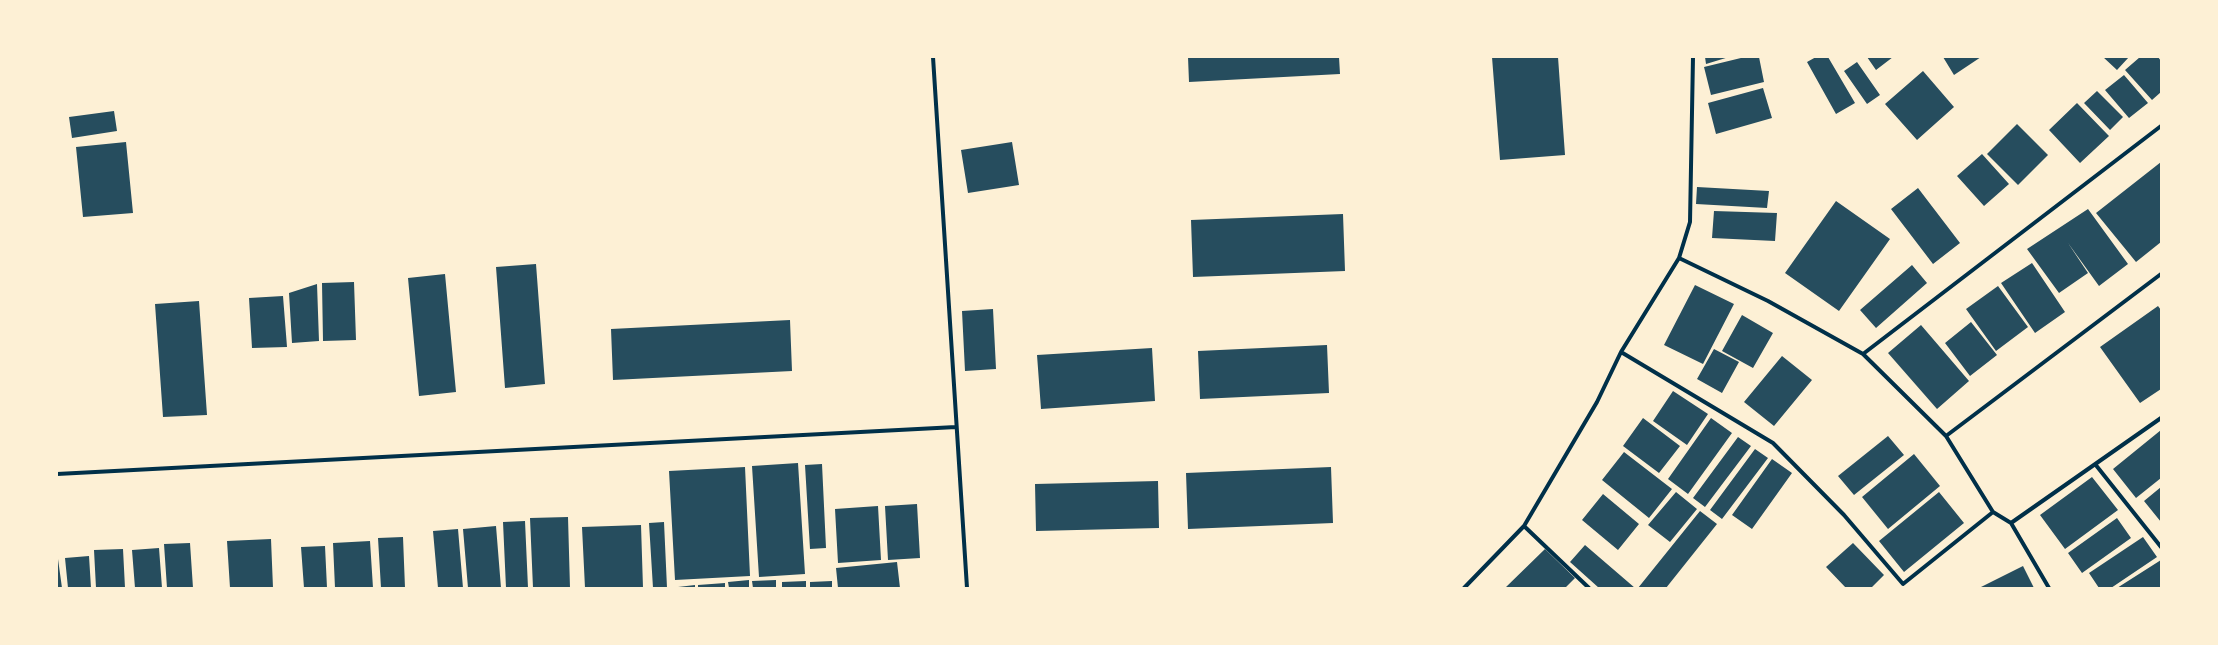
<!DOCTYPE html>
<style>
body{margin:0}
#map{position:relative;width:2218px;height:645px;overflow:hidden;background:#fdf0d5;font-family:Ubuntu,sans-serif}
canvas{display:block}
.frame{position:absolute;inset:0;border:58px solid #fdf0d5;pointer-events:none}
</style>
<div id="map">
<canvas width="2218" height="645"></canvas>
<div class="frame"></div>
</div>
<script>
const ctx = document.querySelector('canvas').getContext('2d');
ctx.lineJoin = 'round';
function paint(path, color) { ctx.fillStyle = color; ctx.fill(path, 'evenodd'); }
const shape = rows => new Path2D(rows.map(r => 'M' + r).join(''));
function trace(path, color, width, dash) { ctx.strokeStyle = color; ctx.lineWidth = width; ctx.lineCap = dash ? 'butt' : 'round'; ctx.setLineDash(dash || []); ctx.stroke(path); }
paint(shape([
 [1188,57,1339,57,1340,74,1189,82],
 [1492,57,1558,57,1565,155,1500,160],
 [1705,57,1729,57,1706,64],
 [1745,57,1759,57,1764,82,1711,95,1704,67],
 [1816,57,1828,57,1855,103,1836,114,1807,62],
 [1867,57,1893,57,1876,70],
 [1943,57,1981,57,1954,75],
 [2103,57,2129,57,2117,70],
 [2140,57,2158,57,2161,61,2161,92,2152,100,2125,70],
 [1857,62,1880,95,1867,104,1844,71],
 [1923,71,1954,107,1917,140,1885,104],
 [2124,75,2148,103,2129,118,2105,90],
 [1763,88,1772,118,1716,134,1708,103],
 [2097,91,2123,117,2110,130,2084,103],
 [2077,103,2109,136,2080,163,2049,130],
 [114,111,117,131,72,138,69,117],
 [2017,124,2048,155,2018,185,1987,154],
 [126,142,133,213,83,217,76,147],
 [1012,142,1019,185,968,193,961,150],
 [1982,154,2009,184,1984,206,1957,176],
 [2161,162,2161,242,2136,262,2096,213],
 [1697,187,1769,191,1767,208,1696,204],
 [1918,188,1960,243,1933,264,1891,209],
 [1836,201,1890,239,1839,311,1785,273],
 [2088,209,2128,264,2099,286,2068,243,2088,273,2059,293,2027,249],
 [1714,211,1777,213,1775,241,1712,238],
 [1343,214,1345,271,1193,277,1191,220],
 [2032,263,2065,312,2035,333,2001,283],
 [536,264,545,384,505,388,496,267],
 [1912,265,1927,283,1876,328,1860,310],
 [445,274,456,392,419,396,408,278],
 [354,282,356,340,323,341,322,283],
 [317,284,319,341,292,343,289,293],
 [1695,285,1734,304,1703,364,1664,345],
 [1998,286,2028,327,1996,351,1966,309],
 [283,296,287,347,252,348,249,298],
 [199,301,207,415,163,417,155,304],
 [2158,306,2161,310,2161,389,2140,403,2100,347],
 [993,309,996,369,965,371,962,311],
 [1742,315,1773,333,1753,368,1722,351],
 [790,320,792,371,613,380,611,329],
 [1971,322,1997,355,1970,376,1945,343],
 [1921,325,1969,381,1937,409,1888,353],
 [1327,345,1329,393,1200,399,1198,351],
 [1152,348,1155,401,1041,409,1037,355],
 [1714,349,1739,362,1722,393,1697,379],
 [1782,356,1812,380,1774,426,1744,402],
 [1673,391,1708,414,1687,445,1653,421],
 [1643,418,1680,446,1659,473,1623,446],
 [1711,418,1732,433,1688,494,1668,479],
 [2161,430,2161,478,2136,498,2113,469],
 [1888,436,1904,455,1854,495,1838,476],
 [1738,437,1751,446,1705,507,1693,498],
 [1755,449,1768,458,1722,519,1710,510],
 [1624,452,1672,489,1649,518,1602,480],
 [1914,454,1940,486,1888,529,1862,497],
 [1772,459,1792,473,1752,529,1732,515],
 [798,463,805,574,759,577,752,466],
 [822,464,826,548,810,549,805,465],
 [745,467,750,576,675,580,669,471],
 [1331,467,1333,523,1188,529,1186,473],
 [2092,477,2118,510,2065,549,2040,515],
 [1158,481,1159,528,1036,531,1035,484],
 [2161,487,2161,522,2144,501],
 [1676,492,1697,509,1670,542,1648,525],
 [1939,492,1964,523,1904,572,1879,541],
 [1603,494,1639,524,1618,550,1582,520],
 [917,504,920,558,888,560,885,506],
 [878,506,881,560,838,563,835,509],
 [1700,511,1717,524,1666,588,1638,588],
 [568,517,570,588,533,588,530,518],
 [2117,518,2131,538,2082,573,2068,553],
 [525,521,528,588,506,588,503,522],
 [664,522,667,588,653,588,649,523],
 [641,525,643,588,585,588,582,527],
 [496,526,501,588,468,588,463,529],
 [458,529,463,588,438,588,433,531],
 [403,537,405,588,381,588,378,538],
 [2143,537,2157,557,2111,588,2099,588,2089,573],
 [271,539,273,588,230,588,227,541],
 [370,541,373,588,335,588,333,543],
 [190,543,193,588,167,588,164,544],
 [1853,543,1884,575,1871,588,1846,588,1826,567],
 [1585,545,1635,588,1599,588,1570,562],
 [325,546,327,588,304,588,301,547],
 [159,548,162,588,135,588,132,550],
 [123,549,125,588,96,588,94,550],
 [1545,549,1575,578,1565,588,1505,588],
 [89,556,91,588,68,588,65,558],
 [58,559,62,588,57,588],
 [2161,560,2161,588,2117,588],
 [897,562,900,588,838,588,836,568],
 [2023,566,2034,588,1979,588],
 [749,580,749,588,729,588,728,582],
 [776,580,776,588,753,588,752,581],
 [806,581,806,588,782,588,782,582],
 [832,581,832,588,810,588,810,582],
 [725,583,725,588,698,588,698,585],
 [695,585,695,588,678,588,678,587]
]), '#264d5e');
trace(shape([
 [933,57,967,588],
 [1679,258,1768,301,1863,354,1946,436,1993,512,2011,523,2049,588],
 [1621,352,1773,443,1844,515,1903,584,1993,512],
 [1863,354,2161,126],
 [1946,436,2161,274],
 [2095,464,2161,547],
 [57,474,956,427],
 [2011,523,2161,418],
 [1524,526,1589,588],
 [1464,588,1524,526,1597,402,1621,352,1679,258,1690,222,1693,57]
]), '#003049', 4);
</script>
